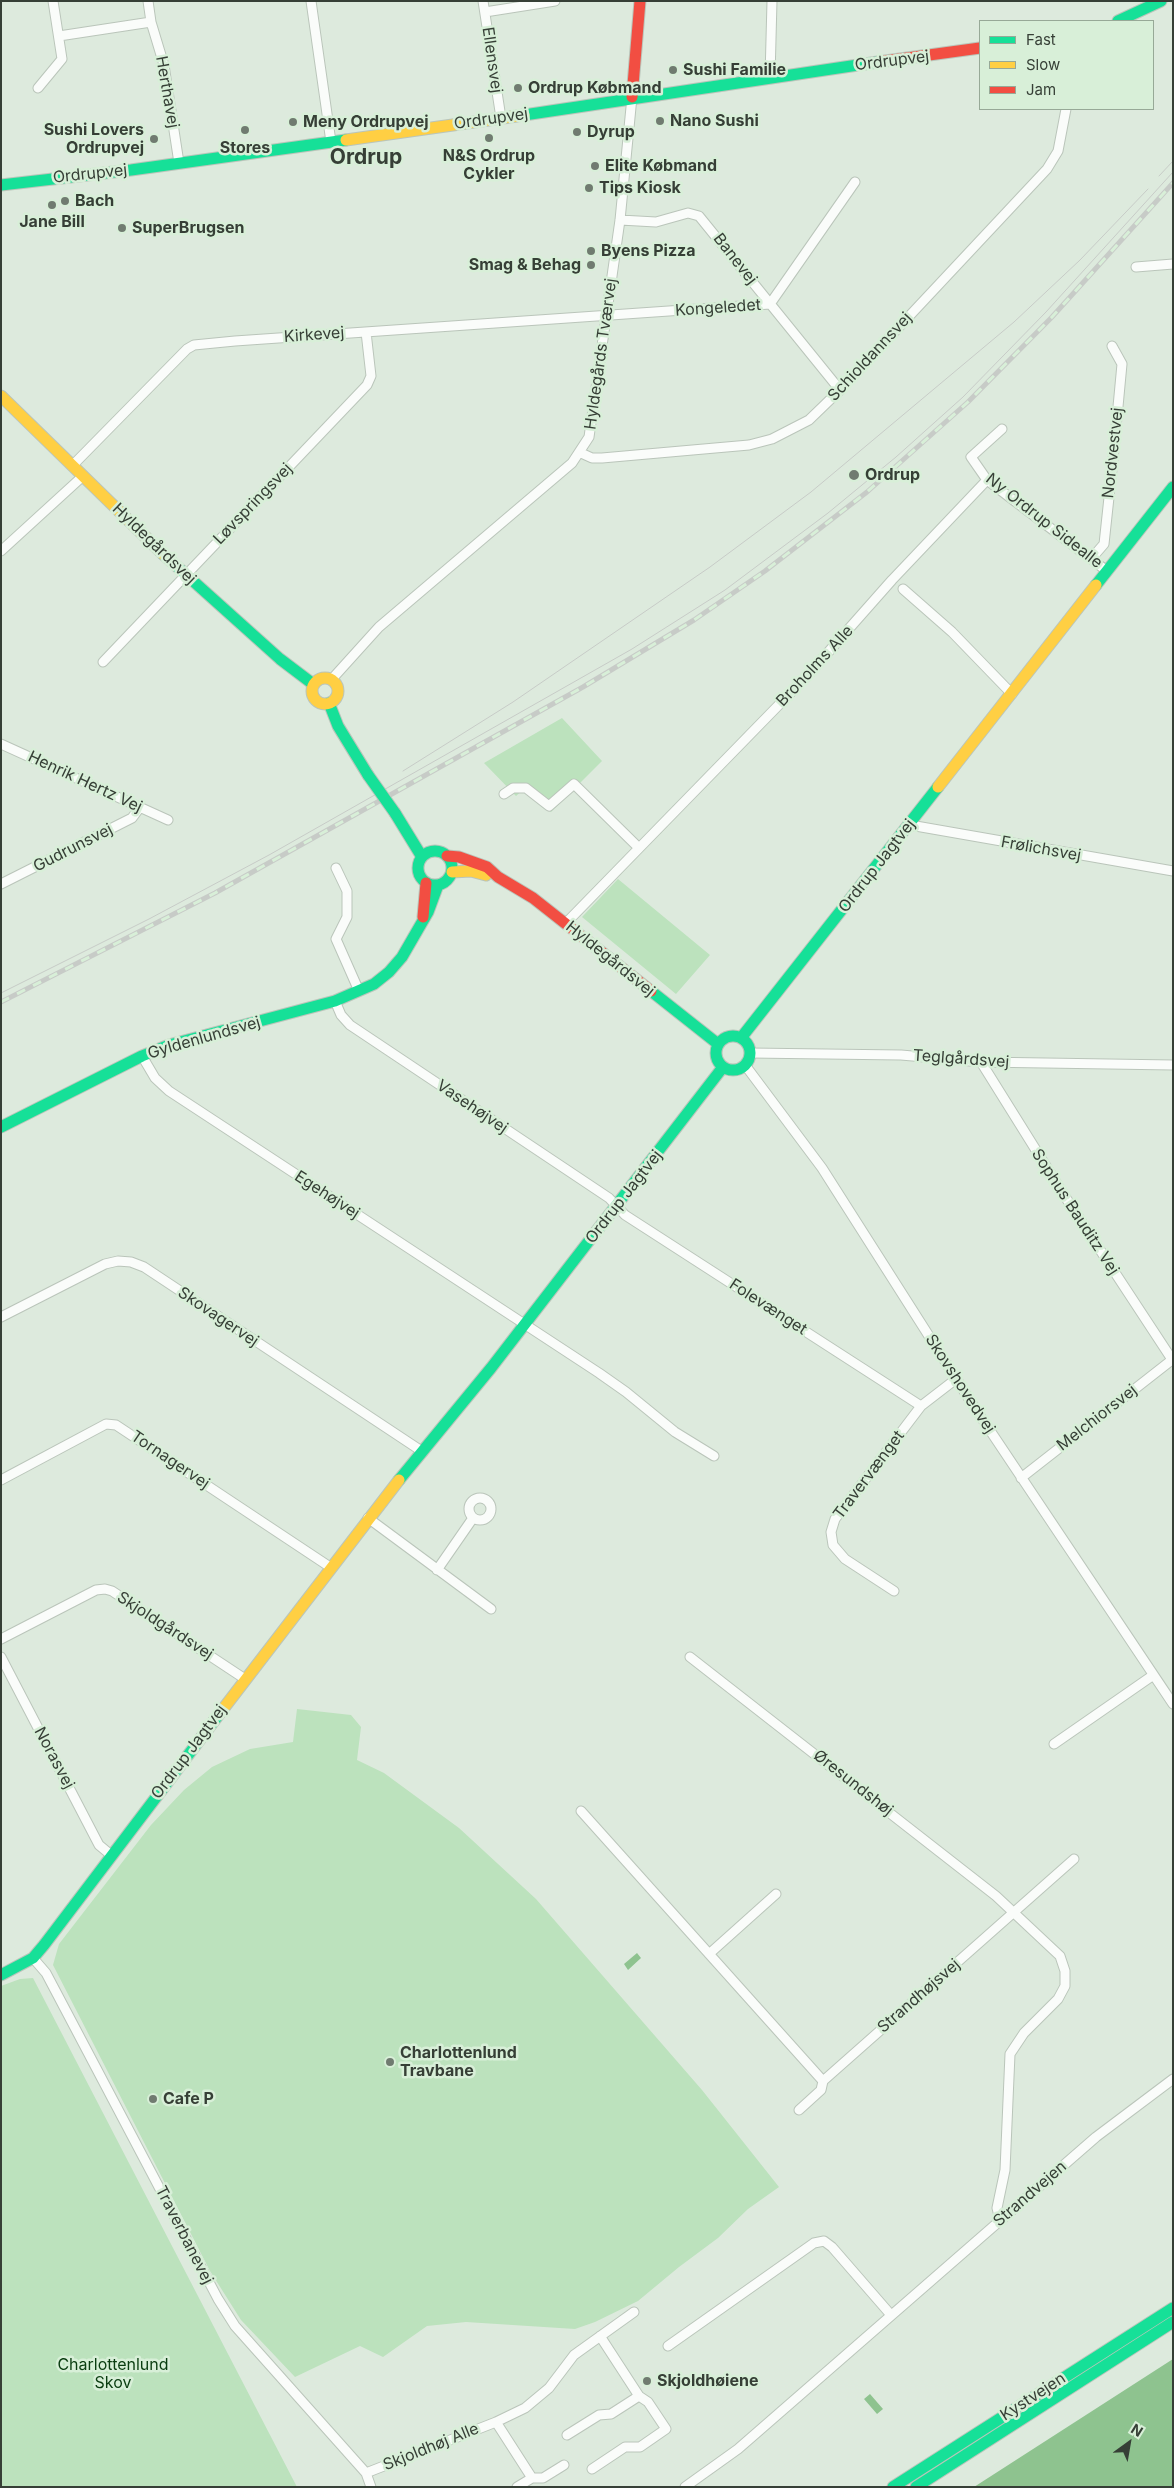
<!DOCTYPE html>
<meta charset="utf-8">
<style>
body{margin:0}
#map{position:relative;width:1174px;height:2488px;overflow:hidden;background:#ddeadd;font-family:Inter,sans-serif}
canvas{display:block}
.frame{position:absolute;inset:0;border:2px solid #363f36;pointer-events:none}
.legend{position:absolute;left:979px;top:20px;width:175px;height:90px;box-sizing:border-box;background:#d8efd8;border:1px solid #97a997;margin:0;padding:6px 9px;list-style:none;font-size:15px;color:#363f36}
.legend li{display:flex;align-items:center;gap:10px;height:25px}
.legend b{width:25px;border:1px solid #97a997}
.north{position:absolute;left:1104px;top:2418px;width:50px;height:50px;-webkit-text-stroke:4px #d8efd8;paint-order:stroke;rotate:32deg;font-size:14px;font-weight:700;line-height:20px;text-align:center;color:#363f36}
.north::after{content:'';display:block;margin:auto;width:18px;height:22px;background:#363f36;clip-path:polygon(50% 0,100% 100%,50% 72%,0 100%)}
</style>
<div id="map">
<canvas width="1174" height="2488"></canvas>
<div class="frame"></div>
<ul class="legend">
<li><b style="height:6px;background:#16e098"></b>Fast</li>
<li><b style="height:6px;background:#ffcf43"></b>Slow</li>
<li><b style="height:6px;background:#f24e42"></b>Jam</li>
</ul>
<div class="north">N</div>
</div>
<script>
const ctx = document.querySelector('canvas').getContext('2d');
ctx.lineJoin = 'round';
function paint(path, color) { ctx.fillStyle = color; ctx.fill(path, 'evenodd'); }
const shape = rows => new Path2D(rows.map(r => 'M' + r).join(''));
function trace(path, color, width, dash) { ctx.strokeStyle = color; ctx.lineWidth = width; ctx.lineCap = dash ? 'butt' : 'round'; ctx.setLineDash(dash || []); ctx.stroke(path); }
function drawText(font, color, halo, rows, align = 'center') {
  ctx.font = font + ' Inter,sans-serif'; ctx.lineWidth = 5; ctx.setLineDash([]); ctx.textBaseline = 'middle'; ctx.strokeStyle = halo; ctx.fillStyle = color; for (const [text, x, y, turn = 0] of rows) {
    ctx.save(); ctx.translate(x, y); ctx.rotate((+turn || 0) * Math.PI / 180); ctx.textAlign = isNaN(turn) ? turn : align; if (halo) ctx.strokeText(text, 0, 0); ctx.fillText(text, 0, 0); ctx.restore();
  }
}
paint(shape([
 [562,718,602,761,551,812,524,789,516,796,484,763],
 [618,879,710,955,676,994,582,917],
 [297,1709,351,1715,361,1727,357,1760,384,1773,459,1828,536,1899,702,2090,779,2187,748,2209,718,2238,679,2267,638,2301,595,2322,575,2329,466,2322,427,2326,383,2357,360,2346,295,2377,241,2320,210,2271,53,1965,59,1944,151,1825,184,1790,212,1767,250,1749,293,1742],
 [33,1978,297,2487,1,2487,1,1986,20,1979]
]), '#bce2bd');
paint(shape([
 [637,1953,641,1958,628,1970,624,1964],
 [1173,2359,1173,2487,974,2487],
 [870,2394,883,2409,877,2414,864,2399]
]), '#8ec38f');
const street = shape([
 [148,1,151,22,164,65,179,163],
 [311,1,331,142],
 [483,1,501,118],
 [485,12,555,1],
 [59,36,151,22],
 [770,77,772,1],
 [38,88,62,59,53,1],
 [620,220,656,222,688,213,699,216,840,390],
 [1136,267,1173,264],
 [1002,429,971,457,987,480,1107,571],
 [581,453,592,458,602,458,749,445,772,439,809,420,840,390,1047,169,1058,151,1066,109],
 [72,466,187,349,194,345,235,341,770,304,855,182],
 [1,551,83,476],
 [1091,559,1104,544,1113,460,1122,364,1112,346],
 [903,589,952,632,1012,694],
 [103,662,367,385,371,376,366,332],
 [332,679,379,627,572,463,589,437,620,220,632,97],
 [1,744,168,820],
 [504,794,513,788,526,788,549,806,574,784,639,848],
 [910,825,1173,871],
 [336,868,347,891,347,917,336,939,359,991],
 [1,884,132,818,140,807],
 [566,923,808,675,892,580,987,480],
 [335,1001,341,1015,350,1025,609,1198,625,1215,921,1406],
 [750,1053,901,1055,981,1062,1173,1065],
 [142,1056,155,1078,169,1091,599,1373,626,1392,675,1432,714,1456],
 [981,1062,1064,1195,1173,1361],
 [745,1065,822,1168,971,1402,1173,1704],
 [1,1317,105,1264,118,1261,131,1262,144,1267,423,1452],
 [1021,1478,1173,1359],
 [1,1480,106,1424,116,1425,330,1567],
 '469 1509a11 11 0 1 1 22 0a11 11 0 1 1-22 0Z',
 [368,1518,491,1609],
 [437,1570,473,1518],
 [894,1591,845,1559,833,1545,831,1532,835,1519,921,1406,956,1379],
 [1,1639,96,1590,105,1589,112,1591,245,1679],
 [1,1657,99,1845,111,1855],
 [690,1657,996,1896,1060,1956,1065,1971,1065,1986,1058,1999,1024,2033,1010,2054,1005,2170,997,2208,1000,2220],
 [1054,1744,1152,1676],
 [581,1811,823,2081,1074,1859],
 [709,1954,776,1894],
 [33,1958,46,1973,218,2299,235,2326,366,2473,371,2487],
 [799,2110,821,2090,823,2081],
 [668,2346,814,2243,824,2241,832,2247,891,2315],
 [496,2422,532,2478],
 [567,2435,599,2415,611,2414,639,2396],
 [592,2469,625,2447,640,2447,666,2429,648,2402,639,2396,600,2336],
 [366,2473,496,2422,525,2408,549,2388,574,2355,634,2312],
 [517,2487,532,2478,543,2478,564,2465],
 [685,2487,738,2449,769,2422,1096,2137,1173,2079]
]);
const fast = shape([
 [1118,21,1161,1],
 [524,115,878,62],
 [1,185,131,170,346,140],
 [163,554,280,659,313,684],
 [1096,585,1173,487],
 [329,703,338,726,368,775],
 [395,813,422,857],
 '418 868a17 17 0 1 1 34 0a17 17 0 1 1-34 0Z',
 [651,991,718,1044],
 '716 1053a17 17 0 1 1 34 0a17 17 0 1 1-34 0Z',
 [741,1038,938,787],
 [1,1127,142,1056,169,1045,335,1001,374,984,389,972,402,957,428,912,438,885],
 [399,1480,491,1368,723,1067],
 [1,1975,33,1958,44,1945,220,1713],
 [893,2487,1173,2308],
 [916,2487,1173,2322]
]);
const slow = shape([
 [346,140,524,115],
 [1,396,163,554],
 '312 691a13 13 0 1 1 26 0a13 13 0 1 1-26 0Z',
 [938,787,1096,585],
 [452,872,471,871,486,875],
 [220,1713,399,1480]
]);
const jam = shape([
 [878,62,980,48],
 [632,97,640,1],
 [447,856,459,857,487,867,498,877,533,898,651,991],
 [423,917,426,883]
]);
trace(street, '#bac5ba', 11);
trace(fast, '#bac5ba', 13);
trace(slow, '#bac5ba', 13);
trace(jam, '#bac5ba', 13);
trace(street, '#fafcfa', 9);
trace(fast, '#16e098', 11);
trace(slow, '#ffcf43', 11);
trace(jam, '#f24e42', 11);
trace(shape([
 [1159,176,1173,161],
 [403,771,513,702,710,567,811,492,1014,322,1080,260,1148,189],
 [1,993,149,919,269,855,632,649,725,590,828,513,896,457,963,397,1046,312,1173,172]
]), '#c7cbc7', 1);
const rail = shape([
 [1,1002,215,893,583,687,694,620,765,571,867,492,968,402,1052,317,1173,183]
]);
trace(rail, '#c7cbc7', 5);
trace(rail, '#d8efd8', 3, [9]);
const fastBridge = shape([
 [368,775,395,813]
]);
trace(fastBridge, '#bac5ba', 13, []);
trace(fastBridge, '#16e098', 11);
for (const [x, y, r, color] of [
 [673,70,5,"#707b70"],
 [518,88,5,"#707b70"],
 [660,121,5,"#707b70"],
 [293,122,5,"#707b70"],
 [245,130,5,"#707b70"],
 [577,132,5,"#707b70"],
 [489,138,5,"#707b70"],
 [154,139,5,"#707b70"],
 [595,166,5,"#707b70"],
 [589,188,5,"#707b70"],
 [65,201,5,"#707b70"],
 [52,205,5,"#707b70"],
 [122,228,5,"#707b70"],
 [591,251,5,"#707b70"],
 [591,265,5,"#707b70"],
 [854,475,6,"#707b70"],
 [390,2062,5,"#707b70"],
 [153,2099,5,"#707b70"],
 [647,2381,5,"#707b70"]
]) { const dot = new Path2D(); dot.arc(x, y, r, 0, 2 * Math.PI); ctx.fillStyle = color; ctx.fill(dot); trace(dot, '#d8efd8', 2); }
drawText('16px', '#363f36', '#d8efd8', [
 ["Ellensvej",492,60,82],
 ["Ordrupvej",892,61,-7],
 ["Herthavej",167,92,80],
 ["Ordrupvej",491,119,-8],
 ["Ordrupvej",90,174,-6],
 ["Banevej",735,259,52],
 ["Kongeledet",718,308,-4],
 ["Kirkevej",314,335,-4],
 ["Hyldegårds Tværvej",601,354,-82],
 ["Schioldannsvej",870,357,-47],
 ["Nordvestvej",1113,453,-84],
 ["Løvspringsvej",253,504,-46],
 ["Ny Ordrup Sidealle",1044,521,38],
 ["Hyldegårdsvej",154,544,44],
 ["Broholms Alle",815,666,-47],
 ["Henrik Hertz Vej",85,782,25],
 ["Gudrunsvej",73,848,-27],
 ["Frølichsvej",1041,849,10],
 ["Ordrup Jagtvej",877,866,-52],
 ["Hyldegårdsvej",610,959,39],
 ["Gyldenlundsvej",204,1038,-16],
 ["Teglgårdsvej",961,1059,4],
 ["Vasehøjvej",472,1107,34],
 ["Egehøjvej",327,1195,33],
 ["Ordrup Jagtvej",624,1197,-52],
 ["Sophus Bauditz Vej",1075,1212,57],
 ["Folevænget",768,1307,33],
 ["Skovagervej",218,1317,34],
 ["Skovshovedvej",960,1384,57],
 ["Melchiorsvej",1097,1418,-38],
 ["Tornagervej",170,1460,34],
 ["Travervænget",869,1475,-53],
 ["Skjoldgårdsvej",165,1626,33],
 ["Ordrup Jagtvej",189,1752,-53],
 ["Norasvej",54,1758,62],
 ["Øresundshøj",853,1783,38],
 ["Strandhøjsvej",919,1996,-41],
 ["Strandvejen",1030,2194,-41],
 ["Traverbanevej",184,2235,63],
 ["Kystvejen",1033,2397,-33],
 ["Skjoldhøj Alle",431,2447,-22]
]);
drawText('bold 16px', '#363f36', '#d8efd8', [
 ["Sushi Familie",683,70],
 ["Ordrup Købmand",528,88],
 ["Nano Sushi",670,121],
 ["Meny Ordrupvej",303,122],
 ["Sushi Lovers",144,130,"right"],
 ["Ordrupvej",144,148,"right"],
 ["Dyrup",587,132],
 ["Stores",245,148,"center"],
 ["N&S Ordrup",489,156,"center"],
 ["Cykler",489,174,"center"],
 ["Elite Købmand",605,166],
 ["Tips Kiosk",599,188],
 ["Bach",75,201],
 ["Jane Bill",52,222,"center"],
 ["SuperBrugsen",132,228],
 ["Byens Pizza",601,251],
 ["Smag & Behag",581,265,"right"],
 ["Ordrup",865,475],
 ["Charlottenlund",400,2053],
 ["Travbane",400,2071],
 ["Cafe P",163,2099],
 ["Skjoldhøiene",657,2381]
], 'left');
drawText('16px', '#0a3d10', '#d8efd8', [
 ["Charlottenlund",113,2365],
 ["Skov",113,2383]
]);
drawText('bold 21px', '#363f36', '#d8efd8', [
 ["Ordrup",366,158]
]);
</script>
